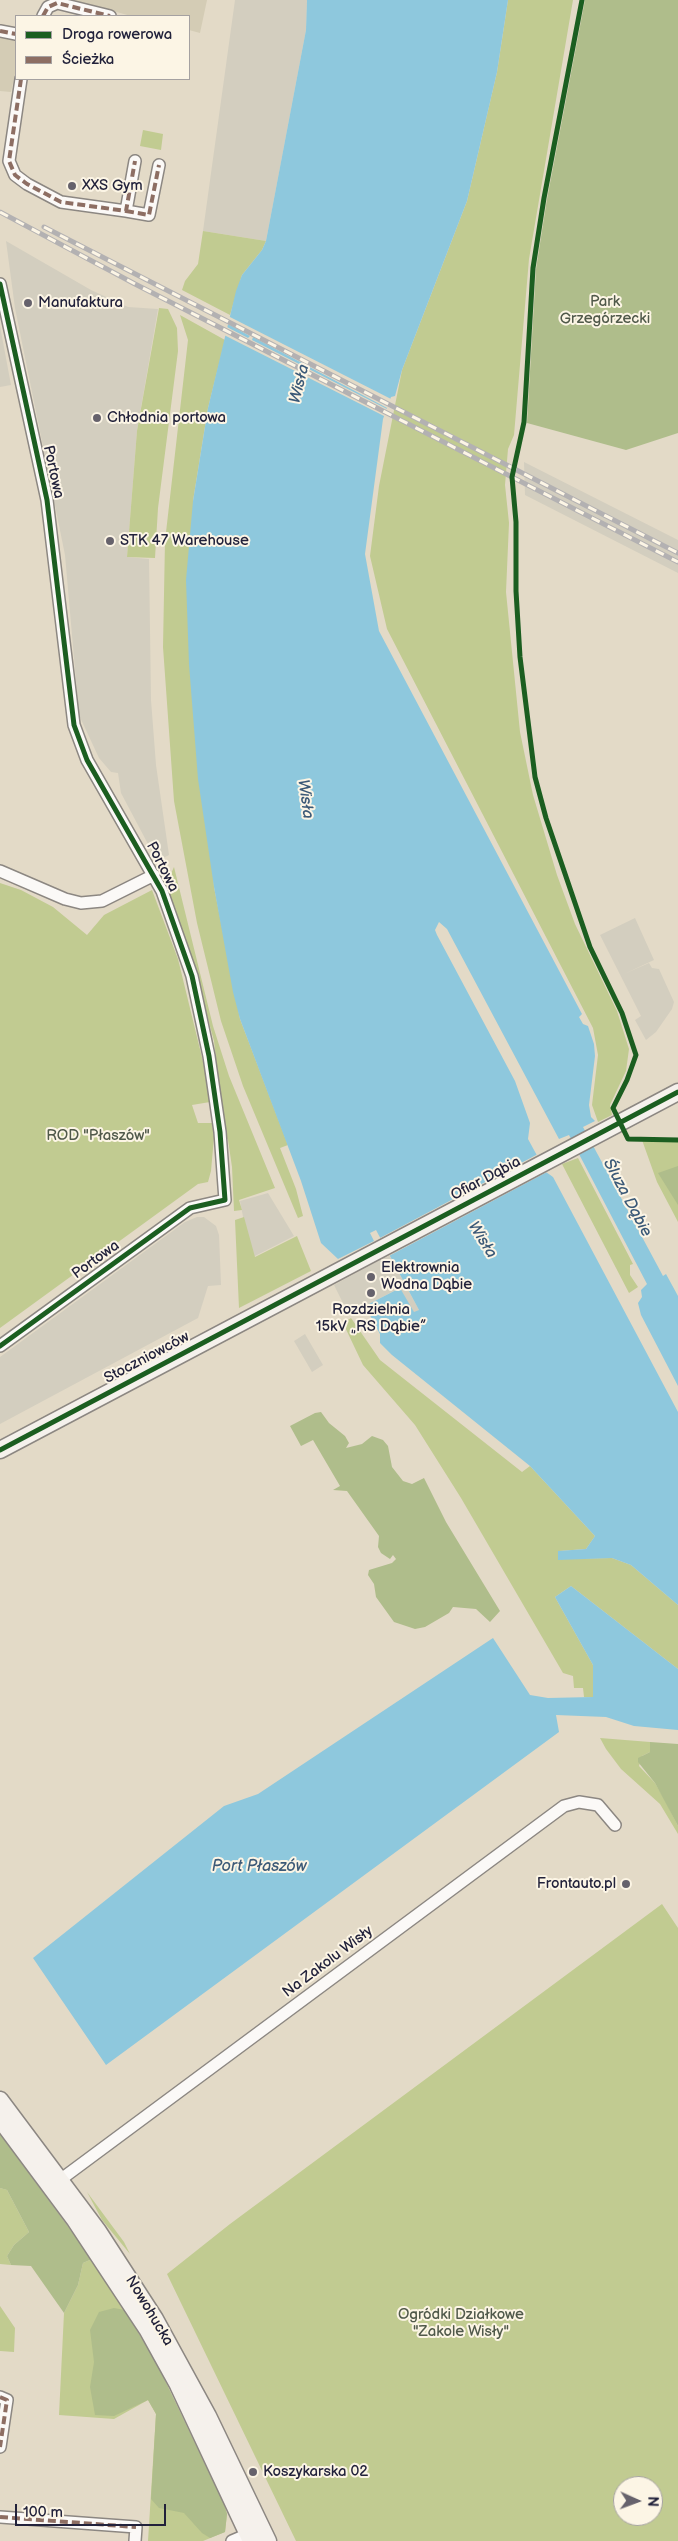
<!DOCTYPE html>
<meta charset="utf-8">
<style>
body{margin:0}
#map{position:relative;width:678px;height:2541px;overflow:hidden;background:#e3dac7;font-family:"Balsamiq Sans",sans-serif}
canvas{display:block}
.legend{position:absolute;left:15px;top:15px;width:175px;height:65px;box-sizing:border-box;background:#fcf5e5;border:1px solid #a5a1a1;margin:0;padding:6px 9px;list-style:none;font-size:15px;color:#22223b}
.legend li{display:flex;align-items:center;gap:10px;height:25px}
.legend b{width:25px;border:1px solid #a5a1a1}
.north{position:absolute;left:613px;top:2476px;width:50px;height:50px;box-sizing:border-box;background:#fcf5e5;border:1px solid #a5a1a1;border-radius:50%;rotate:92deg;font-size:14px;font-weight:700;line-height:20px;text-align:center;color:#22223b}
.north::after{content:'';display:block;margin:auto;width:18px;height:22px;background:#66626c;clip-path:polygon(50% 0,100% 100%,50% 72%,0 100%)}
.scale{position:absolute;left:15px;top:2504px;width:151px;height:22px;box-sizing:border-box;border:2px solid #22223b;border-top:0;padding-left:6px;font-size:15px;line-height:18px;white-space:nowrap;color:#22223b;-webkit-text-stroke:4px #fcf5e5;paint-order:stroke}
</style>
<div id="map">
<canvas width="678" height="2541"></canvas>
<ul class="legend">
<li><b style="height:6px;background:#1b5e20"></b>Droga rowerowa</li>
<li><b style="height:6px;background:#8d6e63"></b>Ścieżka</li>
</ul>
<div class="north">N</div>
<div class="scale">100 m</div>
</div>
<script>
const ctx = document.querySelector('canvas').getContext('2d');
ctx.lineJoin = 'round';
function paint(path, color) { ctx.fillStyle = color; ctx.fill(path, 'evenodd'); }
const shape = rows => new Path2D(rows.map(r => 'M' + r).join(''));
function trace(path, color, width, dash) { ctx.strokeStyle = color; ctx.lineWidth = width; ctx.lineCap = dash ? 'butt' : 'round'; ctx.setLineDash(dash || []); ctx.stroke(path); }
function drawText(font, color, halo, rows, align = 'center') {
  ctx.font = font + ' "Balsamiq Sans",sans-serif'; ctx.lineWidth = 4; ctx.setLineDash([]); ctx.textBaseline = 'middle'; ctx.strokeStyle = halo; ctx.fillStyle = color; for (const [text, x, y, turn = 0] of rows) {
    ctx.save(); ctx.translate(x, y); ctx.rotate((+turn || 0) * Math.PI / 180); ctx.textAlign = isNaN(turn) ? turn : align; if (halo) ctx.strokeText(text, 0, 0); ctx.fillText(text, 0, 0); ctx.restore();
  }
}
paint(shape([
 [73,0,207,0,200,33,189,30,189,16,131,16],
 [0,24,16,28,16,69,11,92,0,91]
]), '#d4ccb5');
paint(shape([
 [235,0,307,0,306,30,266,241,203,231],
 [6,241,91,290,128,307,158,309,137,431,127,557,149,559,151,700,156,765,169,855,157,861,121,793,118,773,111,772,99,758,79,715,65,555,15,308],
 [0,326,11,385,0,387],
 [524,462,678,540,678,573,525,495],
 [635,918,654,960,624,974,649,963,652,968,659,969,674,1002,672,1009,656,1032,646,1040,635,1020,641,1016,600,935],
 [268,1193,294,1236,251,1258,240,1201],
 [197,1217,204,1217,216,1226,219,1235,221,1285,208,1286,198,1318,0,1424,0,1357,185,1222],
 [389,1255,419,1310,414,1313,399,1288,349,1315,334,1285],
 [305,1334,323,1365,312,1372,294,1341]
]), '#d3cebf');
paint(shape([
 [508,0,573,0,529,259,514,435,508,449,505,485,509,523,506,592,520,732,533,795,557,875,575,924,617,1011,629,1049,626,1071,610,1105,612,1115,598,1122,592,1105,598,1055,593,1028,387,629,370,556,379,486,402,370,467,201,497,72],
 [143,130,163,134,161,150,140,146],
 [203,231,266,241,262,250,242,275,230,315,182,290,185,281,198,264],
 [159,308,168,309,177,328,178,351,158,508,155,558,127,557,137,431],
 [180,315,225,340,208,408,193,501,214,887,240,1019,288,1145,280,1148,296,1189,303,1216,298,1218,243,1086,221,1021,197,923,174,801,163,647,165,541,188,340],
 [174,867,213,1026,229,1076,275,1188,239,1200,242,1210,234,1211,232,1167,228,1140,224,1133,214,1041,198,982,168,892,169,878],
 [0,883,21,890,53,907,87,935,104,915,152,890,178,959,207,1078,210,1102,192,1105,198,1123,212,1123,214,1137,211,1171,208,1182,198,1184,0,1328],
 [642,1140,678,1140,678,1222,657,1182],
 [578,1158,633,1264,630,1265,630,1275,638,1287,629,1293,562,1164],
 [244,1217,255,1257,297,1236,311,1271,239,1308,235,1220],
 [351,1318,380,1360,522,1472,530,1466,595,1536,586,1549,559,1551,558,1559,612,1558,631,1565,678,1605,678,1669,571,1586,555,1597,593,1665,593,1697,584,1697,583,1688,574,1688,573,1676,563,1673,461,1498,415,1425,363,1365,343,1323],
 [600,1738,650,1742,650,1752,642,1756,639,1766,655,1783,665,1800,678,1826,678,1834,660,1804,621,1769,606,1749],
 [662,1904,678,1928,678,2541,296,2541,167,2274,230,2224],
 [623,2486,653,2486,653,2516,623,2516],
 [0,2188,7,2190,29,2232,14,2245,7,2256,11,2265,0,2264],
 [87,2192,124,2242,130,2254,102,2220],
 [92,2259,158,2366,224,2504,227,2514,225,2532,203,2541,148,2541,156,2414,148,2400,114,2419,59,2415,64,2313,78,2285,83,2263],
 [0,2306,15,2328,14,2352,0,2351]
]), '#c1cb91');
paint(shape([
 [585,0,678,0,678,433,626,450,527,423,536,269,547,199],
 [678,1166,678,1205,658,1173],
 [321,1412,329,1423,345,1436,349,1443,346,1448,362,1444,372,1436,383,1440,388,1446,392,1467,403,1481,412,1484,424,1478,446,1522,500,1611,490,1622,476,1609,453,1607,449,1613,425,1627,415,1629,394,1622,376,1597,374,1584,368,1575,369,1570,392,1563,396,1559,393,1555,390,1559,381,1553,378,1547,379,1536,347,1491,333,1490,340,1486,313,1440,301,1446,290,1426,315,1413],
 [650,1742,678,1744,678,1826,655,1783,638,1762,638,1758,650,1752],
 [0,2134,92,2259,83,2263,78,2285,64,2313,31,2266,11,2265,7,2256,14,2245,29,2232,7,2190,0,2188],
 [114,2308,125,2310,158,2366,224,2504,227,2514,225,2532,210,2538,202,2533,184,2513,159,2508,151,2499,156,2414,148,2400,114,2416,95,2415,90,2387,94,2362,90,2330,99,2312]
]), '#afbd8b');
paint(shape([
 [307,0,508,0,497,72,467,201,402,370,395,396,391,397,383,419,365,554,379,631,582,1014,579,1017,583,1024,588,1026,594,1044,595,1056,589,1105,591,1117,595,1121,583,1127,663,1276,666,1274,678,1296,678,1386,641,1315,638,1303,642,1297,641,1290,647,1284,569,1135,559,1139,447,929,439,922,435,930,437,935,515,1081,530,1123,528,1139,546,1172,553,1177,678,1412,678,1605,631,1565,612,1558,558,1560,558,1551,586,1549,595,1536,530,1466,392,1355,380,1343,380,1334,365,1306,400,1288,414,1312,419,1310,376,1230,370,1233,374,1241,338,1259,321,1243,301,1181,240,1019,233,992,214,887,198,779,189,664,186,580,193,501,208,408,236,291,242,275,262,250,266,241,306,30],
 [571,1586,678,1669,678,1730,634,1726,606,1717,556,1715,559,1732,106,2065,33,1958,224,1806,258,1794,493,1638,530,1695,548,1698,593,1697,593,1665,555,1597]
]), '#8ec8dd');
paint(shape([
 [228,316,393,400,389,409,253,337,252,340,389,410,386,417,224,335,225,326,248,338,250,336,226,323],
 [538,1154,549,1171,387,1257,378,1239]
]), '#e3dac7');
const street = shape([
 [43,16,48,7,57,3,110,16],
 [0,31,16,34],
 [21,79,9,161,15,175,27,184,61,202,126,211,135,161],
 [126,211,149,215,159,165],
 [0,284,47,500,74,725,87,760,162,891,192,976,209,1056,220,1132,225,1200,190,1208,0,1346],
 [0,871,65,899,81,903,102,901,154,875],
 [60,2180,564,1806,579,1802,598,1805,615,1825],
 [0,2397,7,2400,0,2447],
 [0,2517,136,2527,135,2541],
 [232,2541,253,2532]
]);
const secondary = shape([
 [0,1450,678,1092],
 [0,2100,98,2231,155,2319,208,2416,268,2541],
 [0,2119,75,2220,147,2329,178,2385,251,2541]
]);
trace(street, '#8c8782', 14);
trace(secondary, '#8c8782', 19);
trace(street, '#fbf9f7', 11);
trace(secondary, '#f5f1ec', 16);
const rail = shape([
 [0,212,135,284,678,562],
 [44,227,678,553]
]);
trace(rail, '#b3b1b2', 5);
trace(rail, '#fcf5e5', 3, [9]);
trace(shape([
 [43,16,48,7,57,3,110,16],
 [0,31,16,34],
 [21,79,9,161,15,175,27,184,61,202,126,211,135,161],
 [126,211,149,215,159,165],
 [0,2397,7,2400,0,2447],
 [0,2517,136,2527]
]), '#8d6e63', 4, [8, 4]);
trace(shape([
 [582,0,544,198,533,268,524,422,512,477,516,522,516,591,520,657,535,777,546,818,590,947,622,1013,636,1055,627,1080,613,1108,628,1139,678,1140],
 [0,284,47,500,74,725,87,760,162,891,192,976,209,1056,220,1132,225,1200,190,1208,0,1346],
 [0,1450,678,1092]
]), '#1b5e20', 5);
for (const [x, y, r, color] of [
 [72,186,5,"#66626c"],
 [28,303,5,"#66626c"],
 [97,418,5,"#66626c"],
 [110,541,5,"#66626c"],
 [371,1277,5,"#66626c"],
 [371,1293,5,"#66626c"],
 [626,1884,5,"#66626c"],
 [253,2472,5,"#66626c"]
]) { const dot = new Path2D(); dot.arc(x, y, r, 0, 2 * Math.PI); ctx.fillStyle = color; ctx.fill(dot); trace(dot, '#fcf5e5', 2); }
drawText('15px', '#22223b', '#fcf5e5', [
 ["XXS Gym",82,186],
 ["Manufaktura",38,303],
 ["Chłodnia portowa",107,418],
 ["STK 47 Warehouse",120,541],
 ["Elektrownia",381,1268],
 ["Wodna Dąbie",381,1285],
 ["Rozdzielnia",371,1310,"center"],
 ["15kV „RS Dąbie”",371,1327,"center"],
 ["Frontauto.pl",616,1884,"right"],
 ["Koszykarska 02",263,2472]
], 'left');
drawText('15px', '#50594a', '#fcf5e5', [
 ["Park",605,302],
 ["Grzegórzecki",605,319],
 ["ROD \"Płaszów\"",98,1136],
 ["Ogródki Działkowe",461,2315],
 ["\"Zakole Wisły\"",461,2332]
]);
drawText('15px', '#22223b', '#fcf5e5', [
 ["Portowa",53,472,78],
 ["Portowa",162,867,63],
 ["Ofiar Dąbia",486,1179,-28],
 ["Portowa",96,1260,-36],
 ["Stoczniowców",147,1358,-28],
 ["Na Zakolu Wisły",328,1962,-37],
 ["Nowohucka",149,2311,59]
]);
drawText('italic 16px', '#3b5977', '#fcf5e5', [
 ["Wisła",300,384,-76],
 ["Wisła",305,799,82],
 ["Śluza Dąbie",627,1198,62],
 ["Wisła",482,1240,58],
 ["Port Płaszów",259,1867]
]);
</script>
